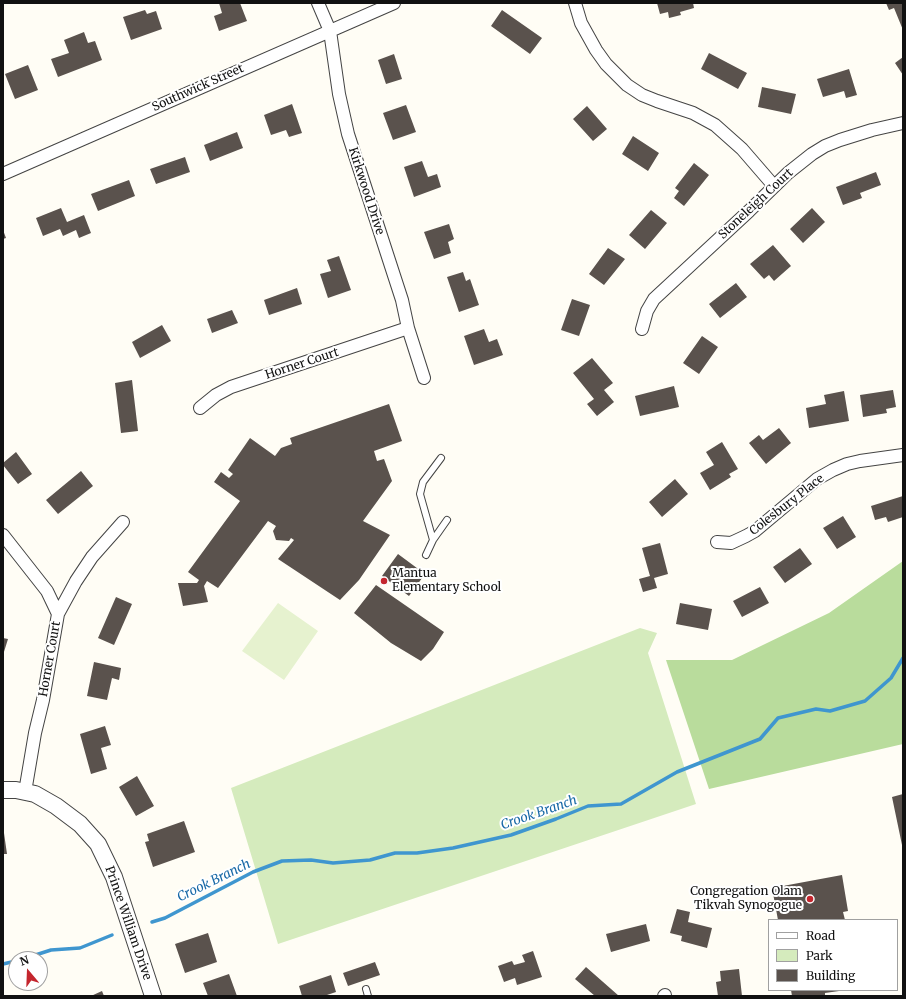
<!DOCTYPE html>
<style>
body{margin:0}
#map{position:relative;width:906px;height:999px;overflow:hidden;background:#fffdf5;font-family:Merriweather,serif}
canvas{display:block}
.frame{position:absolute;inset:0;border:4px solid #111;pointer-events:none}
.legend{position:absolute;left:768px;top:919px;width:130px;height:72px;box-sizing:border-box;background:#fff;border:1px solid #a0a0a0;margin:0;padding:5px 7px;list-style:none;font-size:12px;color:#111}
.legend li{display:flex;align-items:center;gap:8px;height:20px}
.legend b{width:20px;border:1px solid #a0a0a0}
.north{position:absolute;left:8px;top:951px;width:40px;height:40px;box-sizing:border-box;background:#fff;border:1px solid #a0a0a0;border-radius:50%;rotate:341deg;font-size:11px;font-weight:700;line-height:16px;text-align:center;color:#111}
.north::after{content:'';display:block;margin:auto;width:14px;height:18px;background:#c4262e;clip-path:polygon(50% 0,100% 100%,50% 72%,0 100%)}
</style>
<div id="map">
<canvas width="906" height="999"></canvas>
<div class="frame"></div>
<ul class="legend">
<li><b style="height:5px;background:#fff"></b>Road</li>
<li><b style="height:11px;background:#d5ebbd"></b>Park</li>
<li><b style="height:11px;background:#5a524d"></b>Building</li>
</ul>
<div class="north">N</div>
</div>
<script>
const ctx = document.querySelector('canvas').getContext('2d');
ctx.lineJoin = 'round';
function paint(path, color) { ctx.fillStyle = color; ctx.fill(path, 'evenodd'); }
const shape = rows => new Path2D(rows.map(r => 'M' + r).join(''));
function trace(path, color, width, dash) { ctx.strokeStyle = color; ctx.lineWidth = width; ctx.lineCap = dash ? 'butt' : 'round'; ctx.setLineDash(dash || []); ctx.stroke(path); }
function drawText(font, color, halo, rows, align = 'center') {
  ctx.font = font + ' Merriweather,serif'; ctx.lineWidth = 4; ctx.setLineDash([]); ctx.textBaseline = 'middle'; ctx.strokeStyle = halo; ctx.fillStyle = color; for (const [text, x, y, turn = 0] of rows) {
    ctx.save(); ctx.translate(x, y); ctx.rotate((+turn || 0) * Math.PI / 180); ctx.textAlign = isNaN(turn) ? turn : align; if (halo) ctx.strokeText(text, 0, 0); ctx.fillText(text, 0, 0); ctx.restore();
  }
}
paint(shape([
 [640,628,657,633,648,653,696,804,278,944,231,788]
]), '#d5ebbd');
paint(shape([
 [903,561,903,744,709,789,666,660,732,660,829,613]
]), '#b9dc9c');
paint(shape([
 [278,603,318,631,284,680,242,651]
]), '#e6f2cf');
trace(shape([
 [152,922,165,918,253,872,282,861,311,860,333,863,370,860,395,853,417,853,453,848,511,835,556,819,588,806,621,804,677,772,760,739,778,718,816,709,830,711,865,701,891,678,903,658],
 [23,959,51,950,80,948,112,935],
 [3,964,16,961]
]), '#3f96cf', 3.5);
paint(shape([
 [219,3,240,3,247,21,219,31,214,16,222,13],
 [657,3,693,3,694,8,680,12,681,15,669,18,668,12,660,14],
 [886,3,903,3,903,30,894,8,889,10],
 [145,10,147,14,156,11,162,29,131,40,123,17],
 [502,10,542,38,530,54,491,26],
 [84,32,88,43,95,41,102,60,58,77,51,59,69,53,64,40],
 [709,53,747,73,738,89,701,69],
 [394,54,402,79,386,84,378,60],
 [903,57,903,75,895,63],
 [28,65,38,90,15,99,5,74],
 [849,69,857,95,846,98,844,91,823,97,817,79],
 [762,87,796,94,791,114,758,107],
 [292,104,302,133,289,137,286,130,271,135,264,115],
 [406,105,416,132,393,140,383,113],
 [587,106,607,129,593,141,573,119],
 [237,132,243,148,210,161,204,145],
 [633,136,659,153,648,171,622,154],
 [185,157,190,172,156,184,150,169],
 [422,161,428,177,437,174,441,187,414,197,404,167],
 [694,163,709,175,684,206,674,198,679,191,675,188],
 [876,172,881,185,860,193,862,198,843,205,836,187],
 [129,180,135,196,98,211,91,194],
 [61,208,67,222,84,215,91,233,79,238,76,230,63,236,60,229,43,236,36,218],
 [812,208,825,222,803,243,790,229],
 [651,210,667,223,645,249,629,235],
 [449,224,454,239,448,242,451,253,434,259,424,232],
 [3,230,6,238,3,239],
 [773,245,791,266,774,281,769,275,764,279,750,264],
 [608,248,625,259,604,285,589,274],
 [339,256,351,290,328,298,320,274,331,271,327,260],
 [463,272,466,281,470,279,479,305,459,312,447,277],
 [736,283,747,297,720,318,709,304],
 [297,288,302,304,269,315,264,300],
 [572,299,590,305,579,336,561,330],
 [232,310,238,323,212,333,207,319],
 [162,325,171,341,140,358,132,342],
 [484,329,489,342,497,339,503,355,474,365,464,336],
 [702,336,718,347,699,374,683,363],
 [592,358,613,383,604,390,614,402,597,416,587,404,594,399,573,373],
 [132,380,138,431,121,433,115,383],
 [674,386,679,407,640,416,635,396],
 [893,390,896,407,886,409,887,413,863,417,860,395],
 [844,391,849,421,809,428,806,408,826,404,824,395],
 [389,404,402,441,374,451,377,461,384,459,392,481,363,521,390,535,359,580,340,600,278,559,294,540,291,538,289,541,276,540,273,531,276,526,268,521,218,588,207,581,204,586,208,602,183,606,178,583,197,583,199,580,188,572,240,501,214,482,221,472,229,478,233,474,228,470,250,438,275,456,281,448,292,444,290,438],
 [779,428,791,443,766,464,749,443,759,435,763,440],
 [722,442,738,469,729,474,731,477,710,490,700,473,714,465,706,452],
 [16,452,32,474,18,484,3,465,3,463],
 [81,471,93,486,58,514,46,500],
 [675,479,688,494,662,517,649,502],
 [903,496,903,517,888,522,886,517,875,520,871,506],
 [843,516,856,537,837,549,823,528],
 [660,543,668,574,654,578,657,588,643,592,639,579,650,576,642,548],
 [800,548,812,564,785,583,773,567],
 [398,554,425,574,409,596,382,576],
 [376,585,444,632,433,649,421,661,391,643,354,613],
 [760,587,769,603,742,617,733,601],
 [116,597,132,604,114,645,98,638],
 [680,603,712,609,708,630,676,624],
 [3,638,8,639,3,655],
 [94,662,121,668,119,680,112,678,107,700,87,696],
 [105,726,111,745,101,748,107,769,91,774,80,734],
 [137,776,154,806,136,816,119,787],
 [903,794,903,844,902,845,892,797],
 [184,821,195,852,153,867,145,842,149,841,147,834],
 [4,833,7,854,3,854,3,834],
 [842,875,848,911,843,912,845,920,778,920,772,888],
 [677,909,690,912,688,922,712,928,707,948,681,941,682,936,670,933],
 [646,924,650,941,611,952,606,934],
 [208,933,217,962,185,973,175,944],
 [533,951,542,977,517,985,515,978,504,982,498,966,512,961,514,965,525,962,522,955],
 [375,962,380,975,348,986,343,973],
 [586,967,619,996,595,996,575,979],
 [739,969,742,996,718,996,716,982,721,981,720,971],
 [229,974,237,996,208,996,203,983],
 [331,975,336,992,324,996,302,996,299,986],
 [791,990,839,990,839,991,825,993,825,996,792,996],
 [102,991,104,996,91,996]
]), '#5a524d');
const service = shape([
 [433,540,447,520],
 [426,555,433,540,420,494,423,482,441,458],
 [366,989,368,996]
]);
const minor = shape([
 [318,3,330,31,339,94,348,134,402,300,408,328,424,378],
 [575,3,581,23,596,50,606,64,627,85,642,95,657,101,693,113,715,125,742,149,774,186],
 [3,174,394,3],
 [642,329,647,311,654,299,749,211,788,173,812,154,825,146,840,140,872,130,903,123],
 [200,408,216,395,231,387,408,328],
 [3,535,47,591,58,614],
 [717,542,731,543,746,536,755,531,817,479,833,470,847,464,860,461,903,455],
 [25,792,35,733,43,700,58,614,76,581,92,557,123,522],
 [664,996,665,995]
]);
const tertiary = shape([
 [3,790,16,790,35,794,56,806,80,824,98,844,114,877,153,996]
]);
trace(service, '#444', 8);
trace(minor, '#444', 14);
trace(tertiary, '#444', 18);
trace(service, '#fff', 6);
trace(minor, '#fff', 12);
trace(tertiary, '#fff', 16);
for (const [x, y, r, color] of [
 [384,581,4,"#c4262e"],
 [810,899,4,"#c4262e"]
]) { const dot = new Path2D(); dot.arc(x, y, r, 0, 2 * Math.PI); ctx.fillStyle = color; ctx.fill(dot); trace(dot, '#fff', 1.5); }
drawText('12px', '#111', '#fff', [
 ["Southwick Street",198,88,-24],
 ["Kirkwood Drive",366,191,72],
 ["Stoneleigh Court",756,204,-43],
 ["Horner Court",302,364,-18],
 ["Colesbury Place",787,505,-38],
 ["Horner Court",50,659,-80],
 ["Prince William Drive",128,923,71]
]);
drawText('12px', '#111', '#fff', [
 ["Mantua",392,574],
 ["Elementary School",392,588],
 ["Congregation Olam",802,892,"right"],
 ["Tikvah Synogogue",802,906,"right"]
], 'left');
drawText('italic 13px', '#1768a6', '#fff', [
 ["Crook Branch",539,813,-19],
 ["Crook Branch",214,881,-26]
]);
</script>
